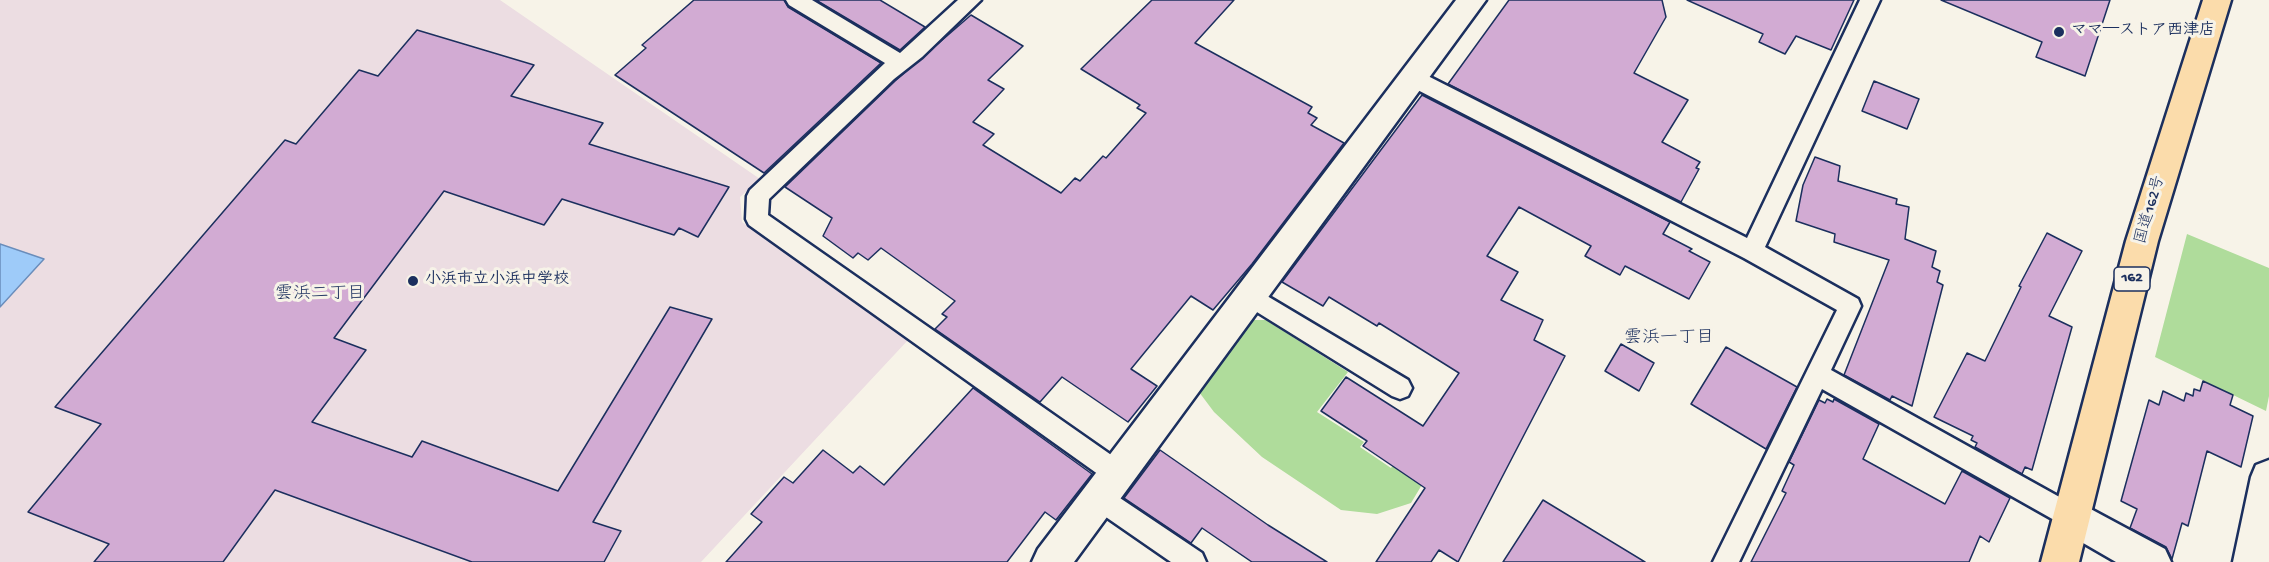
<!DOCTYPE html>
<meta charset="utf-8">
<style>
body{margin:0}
canvas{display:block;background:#f7f3e8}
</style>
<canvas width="2269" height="562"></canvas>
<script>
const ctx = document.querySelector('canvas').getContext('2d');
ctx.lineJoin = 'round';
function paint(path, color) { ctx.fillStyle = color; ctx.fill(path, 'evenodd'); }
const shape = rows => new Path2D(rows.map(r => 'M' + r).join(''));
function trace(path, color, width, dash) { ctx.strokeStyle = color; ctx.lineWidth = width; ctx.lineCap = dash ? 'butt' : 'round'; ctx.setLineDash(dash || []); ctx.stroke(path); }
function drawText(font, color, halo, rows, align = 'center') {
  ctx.font = font + ' "Gochi Hand","Klee One",sans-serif'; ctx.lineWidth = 6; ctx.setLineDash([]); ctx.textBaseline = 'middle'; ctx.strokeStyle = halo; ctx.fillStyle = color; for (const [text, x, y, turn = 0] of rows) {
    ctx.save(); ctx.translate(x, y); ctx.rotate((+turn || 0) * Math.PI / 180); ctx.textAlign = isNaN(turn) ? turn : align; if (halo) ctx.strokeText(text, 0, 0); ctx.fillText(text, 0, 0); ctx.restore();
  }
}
paint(shape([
 [0,0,500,0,760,179,740,197,742,222,909,339,701,562,0,562]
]), '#ecdde2');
paint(shape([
 [2187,234,2269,268,2269,396,2266,411,2155,357],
 [1253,320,1266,320,1348,372,1317,412,1364,442,1360,447,1391,468,1419,426,1447,443,1411,503,1377,514,1341,510,1262,457,1214,412,1199,392]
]), '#afdc9b');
const water = shape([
 [0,244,44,259,0,307,0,244]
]);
paint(water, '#9ecbf9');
trace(water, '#6a8dbb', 1.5);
const building = shape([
 [694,0,784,0,788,7,881,63,764,173,615,75,646,48,642,45,694,0],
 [816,0,880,0,925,27,900,50,816,0],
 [1152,0,1234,0,1195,43,1312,107,1308,113,1317,118,1311,125,1344,143,1252,264,1213,310,1191,296,1131,369,1157,386,1128,422,1062,377,1040,402,935,329,947,317,942,314,955,301,881,248,868,260,858,253,853,258,823,236,832,218,785,187,895,81,971,15,1023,46,988,80,1004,89,973,122,994,134,983,145,1061,193,1075,178,1080,181,1103,156,1106,158,1146,113,1137,108,1140,105,1081,69,1152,0],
 [1509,0,1662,0,1666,17,1634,73,1688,100,1662,142,1700,162,1696,168,1699,169,1681,202,1448,84,1509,0],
 [1687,0,1854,0,1831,50,1796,36,1785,54,1759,42,1763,34,1687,0],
 [1941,0,2110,0,2085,76,2036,57,2042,42,1941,0],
 [417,30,534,65,511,96,603,123,589,144,729,187,698,237,679,228,674,235,562,199,544,225,444,191,334,338,366,350,312,422,412,457,422,441,558,491,670,307,712,319,593,522,621,531,604,562,472,562,275,490,223,562,94,562,109,544,28,512,101,424,55,407,285,140,296,144,359,70,378,76,417,30],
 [1874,81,1919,99,1907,129,1862,111,1874,81],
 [1422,95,1670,222,1663,234,1692,249,1689,251,1710,262,1689,299,1625,266,1620,275,1585,256,1591,246,1519,207,1487,256,1518,272,1501,300,1543,320,1534,340,1565,356,1458,562,1439,550,1431,562,1376,562,1425,488,1363,446,1367,441,1321,411,1346,377,1423,426,1459,373,1379,323,1377,326,1329,297,1323,306,1282,282,1422,95],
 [1815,157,1840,166,1838,181,1897,199,1896,204,1909,207,1905,239,1936,251,1932,267,1940,271,1937,282,1943,285,1912,406,1892,396,1890,400,1844,375,1889,260,1834,242,1835,234,1796,221,1803,185,1815,157],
 [2047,233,2082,251,2049,316,2072,327,2032,470,2025,467,2022,474,1975,447,1977,443,1971,440,1973,436,1934,417,1967,353,1985,361,2021,287,2019,286,2047,233],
 [1621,344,1654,363,1639,391,1605,371,1621,344],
 [1726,347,1797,387,1766,449,1691,404,1726,347],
 [2203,381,2233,395,2230,405,2253,416,2241,467,2207,451,2188,526,2182,523,2172,559,2166,547,2130,528,2137,509,2121,501,2149,400,2159,405,2163,391,2184,401,2186,393,2193,396,2194,389,2200,391,2203,381],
 [973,388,1092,474,1056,520,1045,512,1007,562,726,562,762,522,751,514,784,477,793,483,823,450,853,473,860,466,884,485,973,388],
 [1827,399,1833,402,1834,399,1879,424,1863,459,1945,504,1962,471,2010,498,1989,542,1980,536,1969,562,1751,562,1786,493,1782,491,1794,465,1789,462,1819,400,1825,403,1827,399],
 [1160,450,1268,525,1327,562,1252,562,1202,528,1191,543,1124,498,1160,450],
 [1543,500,1645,562,1503,562,1543,500]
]);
paint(building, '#d2abd3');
trace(building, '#1b2f5e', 1.5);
const service = shape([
 [786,0,812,0,900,53,958,0,981,0,922,57,894,79,769,199,768,215,1127,466,1130,474,1127,482,1118,486,1109,482,749,225,746,219,747,196,750,190,885,63,789,5,786,0],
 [1860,0,1880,0,1765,247,1858,299,1861,306,1831,370,2081,509,2084,517,2081,525,2072,529,2063,525,1822,389,1739,562,1713,562,1837,310,1744,258,1406,84,1403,78,1406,72,1413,70,1420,72,1747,238,1860,0],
 [1252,287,1408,380,1412,388,1408,396,1400,399,1392,396,1244,304,1241,297,1244,290,1252,287],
 [1099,486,1108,490,1202,553,1206,562,1171,562,1090,506,1087,498,1090,490,1099,486]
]);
const minor = shape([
 [1456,0,1486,0,1074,562,1032,562,1038,549,1456,0],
 [2269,460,2269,562,2233,562,2251,477,2256,465,2269,460],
 [2072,499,2165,549,2171,562,2116,562,2059,529,2054,517,2059,505,2072,499]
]);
const trunk = shape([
 [2203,0,2231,0,2158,241,2079,562,2041,562,2126,241,2203,0]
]);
trace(service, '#1b2f5e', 5);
trace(minor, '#1b2f5e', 5);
trace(trunk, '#1b2f5e', 5);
paint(service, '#f7f3e8');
paint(minor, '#f7f3e8');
paint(trunk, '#fbdcab');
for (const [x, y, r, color] of [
 [2059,32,6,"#1b2f5e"],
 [413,281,6,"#1b2f5e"]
]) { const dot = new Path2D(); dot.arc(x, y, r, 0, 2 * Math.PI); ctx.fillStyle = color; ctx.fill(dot); trace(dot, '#f7f3e8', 2); }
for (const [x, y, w] of [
 [2132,279,36]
]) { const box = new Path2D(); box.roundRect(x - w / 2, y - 12, w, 24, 4.5); ctx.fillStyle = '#f7f3e8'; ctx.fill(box); trace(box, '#1b2f5e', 1.5); }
drawText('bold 15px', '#1b2f5e', null, [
 ["162",2132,279]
]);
drawText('bold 16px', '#1b2f5e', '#f7f3e8', [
 ["ママ―ストア西津店",2071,32],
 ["小浜市立小浜中学校",425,281]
], 'left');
drawText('16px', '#1b2f5e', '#f7f3e8', [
 ["国道162号",2151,210,-74]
]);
drawText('18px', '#1b2f5e', '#f7f3e8', [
 ["雲浜二丁目",320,295],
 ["雲浜一丁目",1669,339]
]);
</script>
